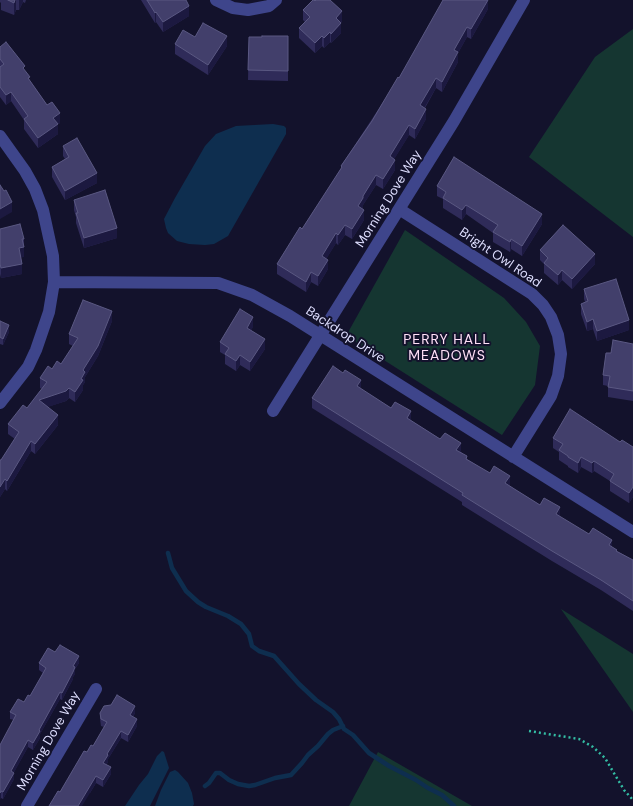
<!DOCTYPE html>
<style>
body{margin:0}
canvas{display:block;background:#13122c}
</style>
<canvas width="633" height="806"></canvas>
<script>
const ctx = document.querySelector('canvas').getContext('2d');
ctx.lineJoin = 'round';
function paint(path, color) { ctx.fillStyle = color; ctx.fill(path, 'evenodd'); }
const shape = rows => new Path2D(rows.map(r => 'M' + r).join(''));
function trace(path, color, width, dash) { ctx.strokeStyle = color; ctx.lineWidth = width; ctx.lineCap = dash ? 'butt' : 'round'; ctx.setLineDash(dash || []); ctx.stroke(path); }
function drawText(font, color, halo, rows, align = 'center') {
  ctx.font = font + ' "DM Sans",sans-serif'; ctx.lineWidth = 4; ctx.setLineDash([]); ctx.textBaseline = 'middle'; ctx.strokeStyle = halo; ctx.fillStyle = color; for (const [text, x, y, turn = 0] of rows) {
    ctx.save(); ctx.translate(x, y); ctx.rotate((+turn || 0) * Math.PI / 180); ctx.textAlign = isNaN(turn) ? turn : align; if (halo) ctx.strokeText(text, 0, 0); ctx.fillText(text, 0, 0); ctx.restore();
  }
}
paint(shape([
 [633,29,633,237,529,157,595,57],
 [405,230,504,298,526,322,540,346,535,385,502,435,346,336],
 [561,609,633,654,633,712],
 [378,752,472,806,349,806]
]), '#153631');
paint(shape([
 [273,124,284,126,286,128,286,134,228,236,214,244,205,245,189,244,177,241,168,233,166,228,164,219,175,198,205,146,216,134,236,126],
 [162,751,164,752,169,768,150,806,125,806,139,785,148,774,157,756],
 [175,770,178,772,188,783,192,793,194,804,193,806,155,806,161,790,170,772]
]), '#0e2e4f');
trace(shape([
 [168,553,172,568,186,591,198,602,206,607,228,616,241,624,249,634,252,646,259,651,274,656,299,684,316,700,333,712,339,719,344,729,353,735,369,753,389,766,416,780,428,788,442,795,454,806],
 [205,786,209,783,216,773,220,773,229,780,238,784,249,786,255,785,275,778,291,775,302,763,308,755,318,746,328,734,333,730,343,726]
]), '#0e2e4f', 4.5);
trace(shape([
 [529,731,579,739,593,747,605,758,624,790,633,800]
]), '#33bea4', 2.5, [2, 3]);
trace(shape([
 [216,0,233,8,248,10,269,6,276,0],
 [0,136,25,171,35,189,43,210,53,256,54,282,49,312,36,350,28,367,0,403],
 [399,209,532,294,543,305,551,317,558,335,561,354,558,376,551,396,513,457],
 [54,282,218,283,252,295,290,316,633,532],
 [273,411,454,121,524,0],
 [27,806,96,689]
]), '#3e458b', 12);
paint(shape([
 [0,0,26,0,25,3,23,2,19,10,16,10,14,15,1,10,1,3,0,2],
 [141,0,186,0,189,16,163,32,156,22,155,23],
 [488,0,488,9,471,39,467,37,458,53,458,62,442,92,436,88,425,108,426,119,415,139,409,135,394,159,395,170,383,189,376,185,363,205,363,209,364,220,352,239,345,235,338,245,336,243,326,259,328,269,318,286,311,282,306,292,277,274,277,264,302,229,341,169,341,166,399,78],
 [303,10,342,21,341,23,341,33,331,43,330,42,324,48,322,46,315,53,299,38,299,28,305,22,303,20],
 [288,36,288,81,248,80,249,37,262,37],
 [195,37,227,46,208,75,175,54,175,44],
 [0,47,25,71,30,81,60,123,58,124,58,134,38,148,24,129,24,120,11,101,6,105,0,97],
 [63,146,97,183,65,200,52,177,52,167,65,159,63,156],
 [437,186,542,224,522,256,511,249,510,252,493,242,493,233,466,214,462,220,443,208,443,199,437,196],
 [74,200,117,238,84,248,76,223,76,217,74,210],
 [0,229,24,239,24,257,21,257,22,274,1,278,0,274],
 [540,250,595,264,572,289,562,280,558,285,544,273,544,264,540,260],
 [584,289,629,330,597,341,593,329,587,331,581,314,581,304,585,302,584,299],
 [0,321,9,332,3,345,0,344],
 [112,321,98,356,85,377,85,382,83,385,83,390,75,402,69,398,66,401,47,407,58,425,35,454,31,451,7,491,5,489,0,497,0,460,1,460,15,439,8,434,8,424,27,408,42,389,40,388,40,378,52,369,61,364,73,346,69,344,69,334],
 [253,327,251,330,265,349,250,371,240,365,236,371,225,364,225,355,220,352,220,342],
 [633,344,633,401,608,397,608,386,603,385,603,375,611,353],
 [361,389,461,452,467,459,516,490,579,529,612,547,617,551,633,560,633,611,601,590,552,561,462,505,462,502,312,408,312,398],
 [553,438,620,442,633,447,633,497,629,503,610,491,610,481,594,471,592,473,581,467,578,473,568,467,568,466,559,460,559,452,553,448],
 [39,663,79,663,75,669,75,674,73,677,73,679,62,700,60,699,40,734,40,738,33,750,28,747,14,772,14,779,3,799,1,798,0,745,14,720,10,719,10,712,24,702,30,696,43,673,39,670],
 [100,713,135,713,133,717,137,726,128,742,121,738,108,759,108,762,106,765,111,774,103,787,96,783,90,793,60,792,87,752,93,746,104,727,101,726,100,719]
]), '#2f2b59');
paint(shape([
 [15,0,16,0,16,10,14,15,14,3],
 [19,0,23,0,23,2,19,10],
 [484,0,488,0,488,9,471,39,471,29],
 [189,6,189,16,163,32,163,22],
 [342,11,342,21,336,28,336,18],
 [156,12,156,22,155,23,155,13],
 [341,23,341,33,331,43,331,34],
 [467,27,467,37,458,53,458,62,442,92,442,82,454,50],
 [330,32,330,42,324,48,324,38],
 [227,36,227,46,208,75,208,65],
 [322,36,322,46,315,53,315,43],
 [436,78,436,88,420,115,420,105],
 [11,92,11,101,6,105,6,95],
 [426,109,426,119,415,139,415,129],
 [60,113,60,123,58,124,58,134,38,148,38,138,53,118],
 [409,125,409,135,390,166,390,156],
 [395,160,395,170,383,189,383,179],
 [97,173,97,183,65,200,65,191],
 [376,175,376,185,363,205,363,208,358,216,358,206,363,196],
 [12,202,12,212,0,219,0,209],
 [466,205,466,214,462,220,462,210],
 [364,210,364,220,352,239,352,229],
 [542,214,542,224,522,256,522,246],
 [345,225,345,235,338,245,338,235],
 [117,228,117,238,84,248,84,238],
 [336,233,336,243,322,266,322,256],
 [511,239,511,249,510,252,510,242],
 [24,247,24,257,19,258,19,248],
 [595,254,595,264,572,289,572,279],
 [328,260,328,269,318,286,318,276],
 [22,264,22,274,1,278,1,268],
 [562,270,562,280,558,285,558,275],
 [311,272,311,282,306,292,306,282],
 [112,311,112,321,98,356,85,377,85,382,83,385,83,390,75,402,75,392,83,370],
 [253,317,253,327,247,337,247,328],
 [593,319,593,329,587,331,587,322],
 [629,320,629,330,597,341,597,331],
 [9,325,9,332,3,345,3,339],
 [265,339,265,349,250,371,250,362],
 [240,355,240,365,236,371,236,361],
 [361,380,361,390,357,386],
 [69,388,69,398,66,401,39,410,39,400],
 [411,411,411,421,407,418],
 [58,415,58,425,35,454,35,444],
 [31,441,31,451,7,491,7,481],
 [461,443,461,453,456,450],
 [581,457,581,467,578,473,578,463],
 [594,461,594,471,592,473,592,463],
 [510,476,510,486,505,483],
 [5,479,5,489,0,497,0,487],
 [633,487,633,497,629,503,629,493],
 [560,507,560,517,556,514],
 [612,540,612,550,609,545],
 [79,656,79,663,75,669,75,674,73,677,73,679,62,700,62,693,73,666],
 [60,692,60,699,40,734,40,738,33,750,33,743,39,730],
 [135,706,135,713,130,722,130,715],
 [137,719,137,726,128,742,128,735],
 [121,731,121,738,108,759,108,762,103,770,103,763,107,754],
 [28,740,28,747,11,778,11,771],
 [111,767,111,774,103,787,103,780],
 [14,773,14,779,3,799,3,792],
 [96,776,96,783,82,806,78,806],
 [1,791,1,798,0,800,0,793]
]), '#1c1940');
const building = shape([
 [8,0,15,0,14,3,8,0],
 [147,0,186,0,189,6,163,22,156,12,155,13,147,0],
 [313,0,314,0,315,1,316,0,330,0,342,11,336,18,341,23,331,34,330,32,324,38,322,36,315,43,299,28,310,17,303,10,313,0],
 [443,0,488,0,471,29,467,27,454,50,458,52,442,82,436,78,420,105,426,109,415,129,409,125,390,156,395,160,383,179,376,175,363,196,363,198,358,206,364,210,352,229,345,225,338,235,336,233,322,256,328,260,318,276,311,272,306,282,277,264,300,227,302,229,342,167,341,166,372,121,398,77,399,78,443,0],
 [203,23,227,36,208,65,175,44,183,30,195,37,203,23],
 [262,36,288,36,288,71,248,70,249,37,262,37,262,36],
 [6,42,25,66,23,68,30,77,28,78,47,105,52,102,60,113,53,118,58,124,38,138,24,119,28,116,11,92,6,95,0,87,0,67,4,64,0,59,0,47,6,42],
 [77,138,97,173,65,191,52,167,69,157,63,146,77,138],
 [454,157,542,214,522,246,511,239,510,242,493,232,498,225,466,205,462,210,443,198,446,192,437,186,454,157],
 [0,185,4,191,6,190,12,202,0,209,0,185],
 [105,190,117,228,84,238,76,213,78,213,74,200,105,190],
 [20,224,24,239,22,239,24,247,19,248,22,264,1,268,0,264,0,229,20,224],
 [563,225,595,254,572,279,562,270,558,275,544,263,548,258,540,250,563,225],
 [616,279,629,320,597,331,593,319,587,322,581,304,588,301,584,289,616,279],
 [83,300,112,311,98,346,83,370,85,372,81,379,83,380,75,392,69,388,66,391,39,400,58,415,35,444,31,441,7,481,5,479,0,487,0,460,1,460,19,432,8,424,23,405,27,408,47,382,40,378,48,366,52,369,57,361,61,364,78,338,69,334,83,300],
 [240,309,253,317,247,328,265,339,250,362,240,355,236,361,225,354,229,348,220,342,240,309],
 [0,321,9,325,3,339,0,337,0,321],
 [613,340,633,344,633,391,608,387,610,376,603,375,606,353,611,353,613,340],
 [333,366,343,373,345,370,361,380,357,386,391,408,395,402,411,411,407,418,440,439,445,433,461,443,456,450,467,456,466,459,490,473,494,466,510,476,505,483,516,490,540,505,544,498,560,507,556,514,589,534,593,528,612,540,609,545,617,550,616,551,633,560,633,601,601,580,552,551,462,495,463,493,312,398,333,366],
 [570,409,620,442,622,440,633,447,633,487,629,493,610,481,614,474,594,461,592,463,581,457,578,463,568,457,568,456,559,450,563,444,553,438,570,409],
 [60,645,79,656,73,666,75,667,73,672,62,693,60,692,39,730,40,731,33,743,28,740,11,771,14,773,3,792,1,791,0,793,0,745,16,715,10,712,18,699,24,702,28,695,30,696,46,668,39,663,48,648,55,652,60,645],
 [117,695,135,706,130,715,137,719,128,735,121,731,107,754,108,755,103,763,111,767,103,780,96,776,78,806,49,806,58,791,60,792,84,751,87,752,91,745,93,746,107,722,101,719,100,713,104,706,111,705,117,695]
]);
paint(building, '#423f6b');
trace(building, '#5a5882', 1);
drawText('13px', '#dedefe', '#13122c', [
 ["Morning Dove Way",389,199,-58],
 ["Bright Owl Road",500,258,34],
 ["Backdrop Drive",345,335,33],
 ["Morning Dove Way",49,741,-60]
]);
ctx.letterSpacing = '1px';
drawText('14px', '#ffe0f7', '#13122c', [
 ["PERRY HALL",447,340],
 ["MEADOWS",447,356]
]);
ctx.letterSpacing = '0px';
</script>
